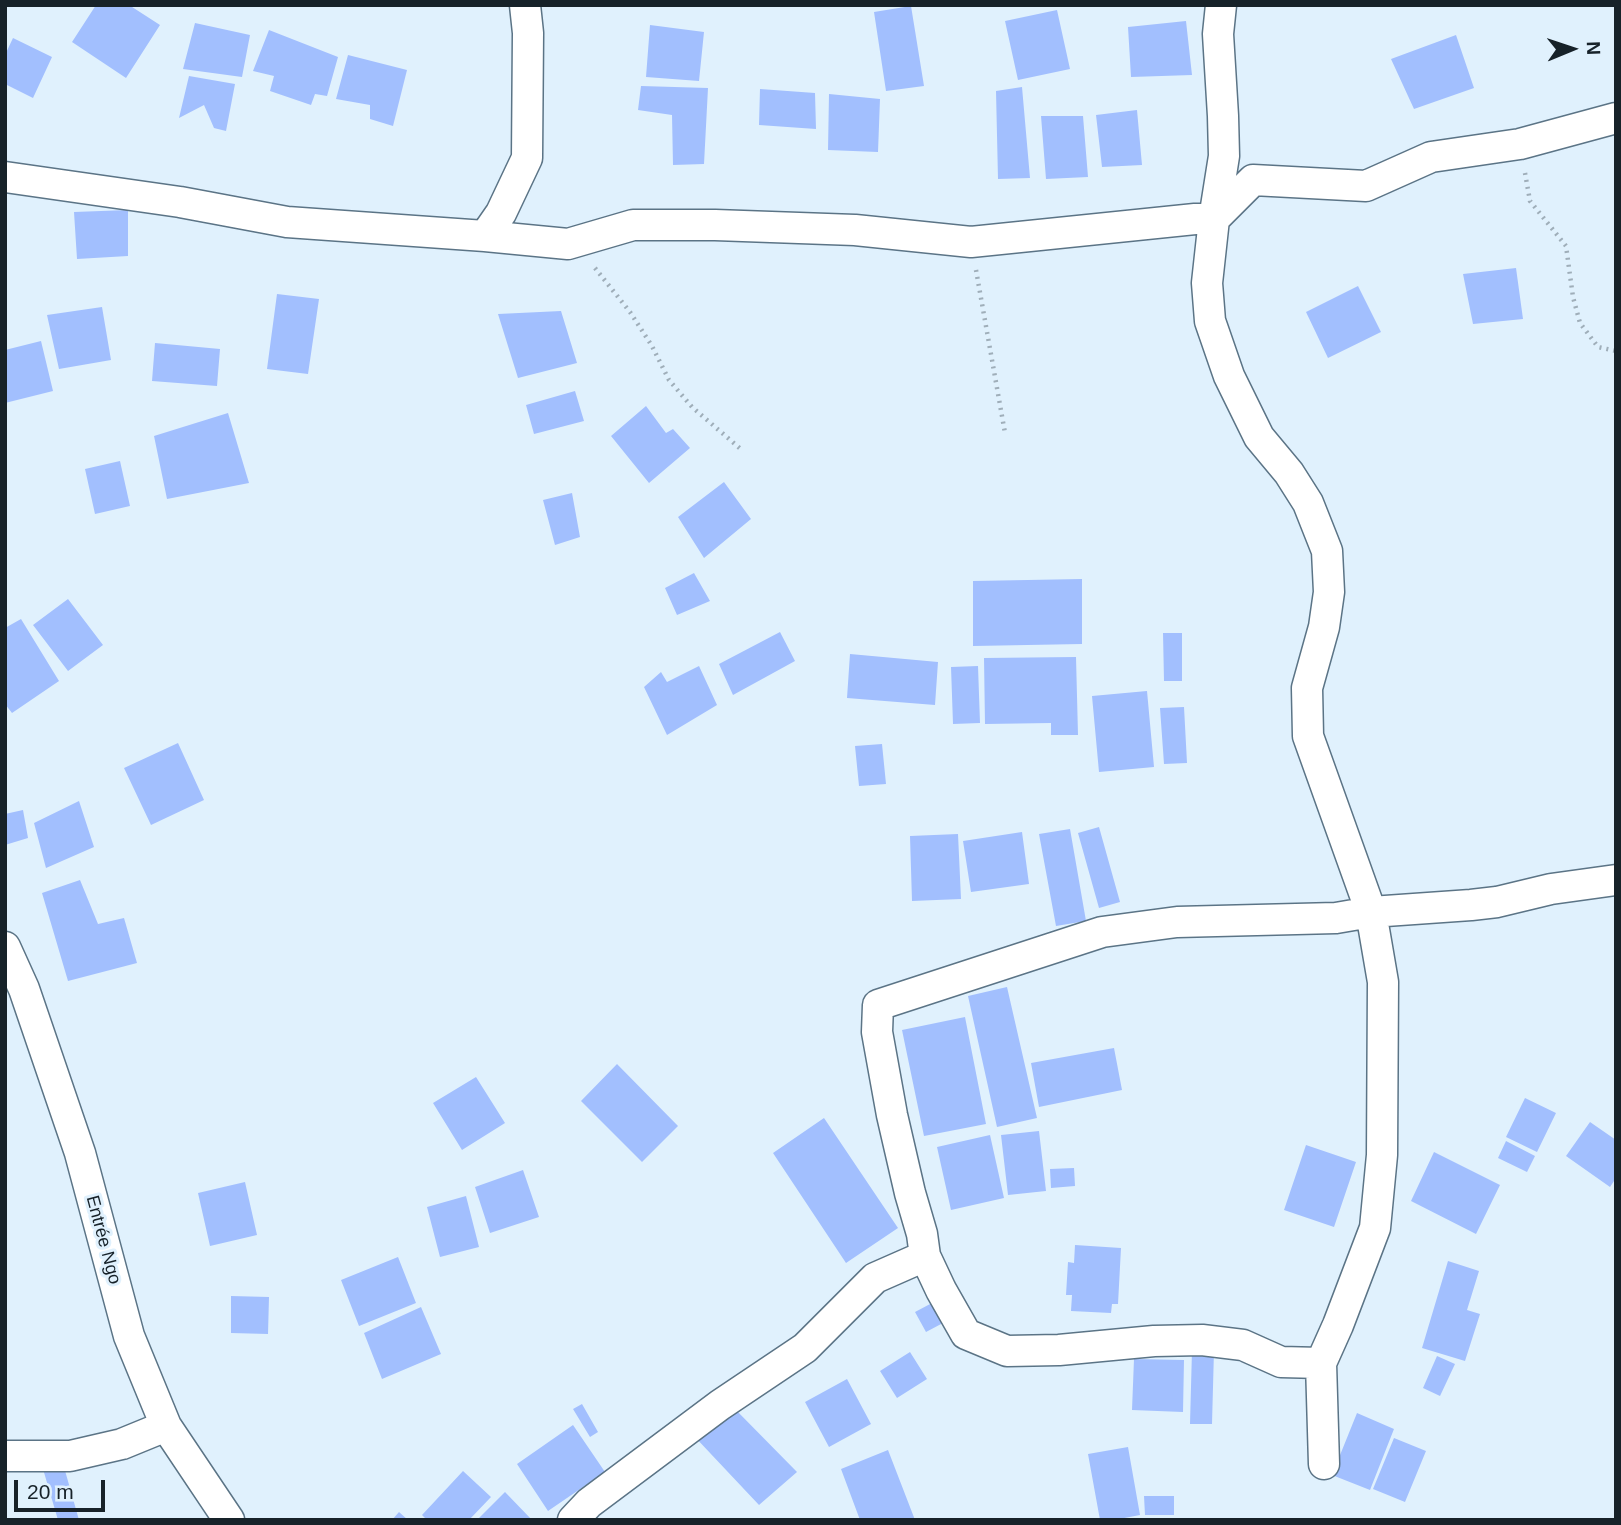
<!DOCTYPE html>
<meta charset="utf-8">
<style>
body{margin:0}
#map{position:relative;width:1621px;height:1525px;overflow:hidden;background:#e0f1fd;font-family:Arial,sans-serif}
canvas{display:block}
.frame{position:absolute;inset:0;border:7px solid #172229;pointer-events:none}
.north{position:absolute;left:1537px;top:14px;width:70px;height:70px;-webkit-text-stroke:5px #e0f1fd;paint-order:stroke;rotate:88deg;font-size:19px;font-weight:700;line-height:28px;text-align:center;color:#172229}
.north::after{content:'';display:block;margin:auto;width:24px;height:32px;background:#172229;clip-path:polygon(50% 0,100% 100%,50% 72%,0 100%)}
.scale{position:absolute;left:14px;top:1480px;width:91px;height:32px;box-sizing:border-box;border:4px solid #172229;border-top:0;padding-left:9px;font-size:21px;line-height:24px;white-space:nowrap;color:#172229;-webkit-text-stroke:5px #e0f1fd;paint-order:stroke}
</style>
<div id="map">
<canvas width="1621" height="1525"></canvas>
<div class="frame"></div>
<div class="north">N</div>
<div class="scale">20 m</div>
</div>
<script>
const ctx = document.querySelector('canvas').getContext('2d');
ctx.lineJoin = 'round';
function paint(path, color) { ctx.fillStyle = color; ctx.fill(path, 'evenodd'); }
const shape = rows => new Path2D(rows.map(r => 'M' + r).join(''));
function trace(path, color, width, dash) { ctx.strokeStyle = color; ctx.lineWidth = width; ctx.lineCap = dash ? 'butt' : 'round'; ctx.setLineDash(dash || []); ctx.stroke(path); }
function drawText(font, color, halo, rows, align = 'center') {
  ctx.font = font + ' Arial,sans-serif'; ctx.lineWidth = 6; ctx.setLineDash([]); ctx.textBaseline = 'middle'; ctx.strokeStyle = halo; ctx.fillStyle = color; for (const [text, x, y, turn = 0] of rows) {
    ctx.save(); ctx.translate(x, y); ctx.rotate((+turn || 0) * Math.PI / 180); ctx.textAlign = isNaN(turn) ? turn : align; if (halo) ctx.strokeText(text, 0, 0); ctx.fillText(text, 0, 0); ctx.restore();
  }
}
paint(shape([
 [96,5,129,5,160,25,126,78,72,42],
 [911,6,924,86,886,91,874,12],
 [1057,10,1070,69,1018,80,1005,21],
 [1186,21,1192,75,1131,77,1128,27],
 [195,23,250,35,242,77,183,69],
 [650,25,704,32,699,81,646,77],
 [269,30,338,57,327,96,315,94,311,105,270,91,274,76,253,71],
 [1456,35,1474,88,1414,109,1391,59],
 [13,38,52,57,33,98,5,84,5,55],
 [348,55,407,70,393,126,370,119,370,105,336,99],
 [189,76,235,84,226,131,214,128,204,105,179,118],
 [641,86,708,88,704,164,673,165,672,115,638,110],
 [1022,87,1030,178,998,179,996,91],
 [760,89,815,93,816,129,759,125],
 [829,94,880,99,878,152,828,150],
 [1137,110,1142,165,1102,167,1096,115],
 [1041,116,1083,116,1088,177,1046,179],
 [128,210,128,256,77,259,74,212],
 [1516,268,1523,319,1473,324,1463,274],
 [1358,286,1381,332,1328,358,1306,312],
 [277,294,319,299,308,374,267,369],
 [102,307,111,360,59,369,47,315],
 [561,311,577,363,518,378,498,314],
 [41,341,53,391,5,403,5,350],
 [155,343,220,349,217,386,152,381],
 [575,391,584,421,534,434,526,405],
 [646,406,666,433,673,429,690,448,649,483,611,436],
 [228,413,249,483,167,499,154,436],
 [120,461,130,506,95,514,85,469],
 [724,482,751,519,704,558,678,517],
 [572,493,580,537,555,545,543,500],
 [694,573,710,601,677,615,665,588],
 [1082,579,1082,644,973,646,973,581],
 [68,599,103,645,68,671,33,625],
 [21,619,59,681,12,713,5,704,5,628],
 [780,632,795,661,733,695,719,664],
 [1163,633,1182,633,1182,681,1164,681],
 [850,654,938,662,935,705,847,698],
 [1076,657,1078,735,1051,735,1051,723,985,724,984,658],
 [699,666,717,705,667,735,644,687,661,672,667,682],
 [978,666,980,723,953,724,951,667],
 [1147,691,1154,767,1099,772,1092,696],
 [1184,707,1187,763,1164,764,1160,708],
 [178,743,204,800,151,825,124,768],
 [882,744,886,784,859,786,855,746],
 [79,801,94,847,46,868,34,823],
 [23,810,28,838,5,845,5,814],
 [1099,827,1120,902,1099,908,1078,833],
 [1070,829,1086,921,1056,926,1039,834],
 [1022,832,1029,884,971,892,963,841],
 [958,834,961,899,912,901,910,836],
 [80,880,98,924,124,918,137,963,68,981,42,893],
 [1007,987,1037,1118,997,1127,968,996],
 [965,1017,986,1124,924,1136,902,1030],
 [1114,1048,1122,1090,1039,1107,1031,1063],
 [617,1064,678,1126,642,1162,581,1101],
 [476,1077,505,1123,462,1150,433,1103],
 [1525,1098,1556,1113,1537,1152,1506,1137],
 [824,1118,898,1228,846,1263,773,1153],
 [1590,1122,1616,1140,1616,1178,1610,1187,1566,1156],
 [1039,1131,1046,1191,1008,1195,1001,1135],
 [990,1135,1004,1198,951,1210,937,1147],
 [1506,1141,1535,1156,1527,1172,1498,1158],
 [1306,1145,1356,1162,1334,1227,1284,1210],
 [1434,1152,1500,1185,1476,1234,1411,1201],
 [1074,1168,1075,1186,1051,1188,1050,1169],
 [523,1170,539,1217,490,1233,475,1187],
 [245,1182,257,1235,210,1246,198,1193],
 [466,1196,479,1247,440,1257,427,1207],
 [1075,1245,1121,1248,1118,1304,1112,1304,1111,1313,1071,1311,1072,1295,1066,1295,1068,1262,1074,1263],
 [398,1257,416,1303,359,1326,341,1280],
 [1448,1261,1479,1271,1467,1310,1480,1314,1465,1361,1422,1348],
 [231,1296,269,1297,268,1334,231,1333],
 [932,1303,943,1323,926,1332,915,1312],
 [421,1307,441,1354,382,1379,364,1333],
 [1192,1350,1214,1350,1212,1424,1190,1424],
 [910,1352,927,1379,897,1398,880,1371],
 [1437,1356,1455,1364,1440,1396,1423,1388],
 [1134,1359,1184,1360,1183,1412,1132,1410],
 [847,1379,871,1424,829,1447,805,1402],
 [582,1404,598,1432,590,1437,573,1409],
 [734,1408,797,1472,759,1505,694,1436],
 [1357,1413,1394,1429,1370,1490,1332,1475],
 [573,1425,605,1472,548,1511,517,1464],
 [1394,1438,1426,1451,1405,1502,1373,1489],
 [1128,1447,1140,1515,1114,1520,1100,1520,1088,1454],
 [888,1450,915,1520,860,1520,841,1469],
 [64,1467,79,1520,58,1520,43,1469],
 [463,1471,491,1497,469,1520,427,1520,422,1515],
 [505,1492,532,1520,477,1520],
 [1144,1496,1174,1496,1174,1515,1145,1515],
 [399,1512,408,1520,392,1520]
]), '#a2bffe');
const minor = shape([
 [1221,5,1218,34,1223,116,1224,156,1214,219,1207,283,1210,321,1229,376,1259,437,1289,473,1308,503,1327,551,1329,592,1324,627,1307,688,1308,736,1371,912,1383,982,1382,1155,1375,1228,1338,1325,1321,1363,1324,1464],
 [5,177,180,202,287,222,485,236,568,244,633,225,715,225,855,230,971,242,1195,219,1214,219,1253,180,1366,186,1431,157,1520,144,1616,118],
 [485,236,501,213,527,158,528,33,525,5],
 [5,947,24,989,80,1153,129,1336,166,1426,229,1520],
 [925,1256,941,1290,966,1334,1007,1351,1059,1350,1154,1341,1202,1340,1243,1345,1281,1362,1321,1363],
 [5,1456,70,1456,122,1444,166,1426],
 [573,1520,589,1503,720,1405,805,1348,875,1278,925,1256,922,1234,910,1193,892,1115,877,1032,878,1005,1102,932,1177,922,1336,918,1371,912,1471,905,1497,902,1551,889,1616,880]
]);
trace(minor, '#5b7486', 33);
trace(shape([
 [1525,173,1530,201,1566,246,1573,297,1580,323,1598,347,1616,351],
 [595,268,630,312,652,346,669,380,692,407,743,451],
 [976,270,1005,433]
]), '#9faeb9', 4.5, [2, 5]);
trace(minor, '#fff', 30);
drawText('18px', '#172229', '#e0f1fd', [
 ["Entrée Ngo",103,1240,75]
]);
</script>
